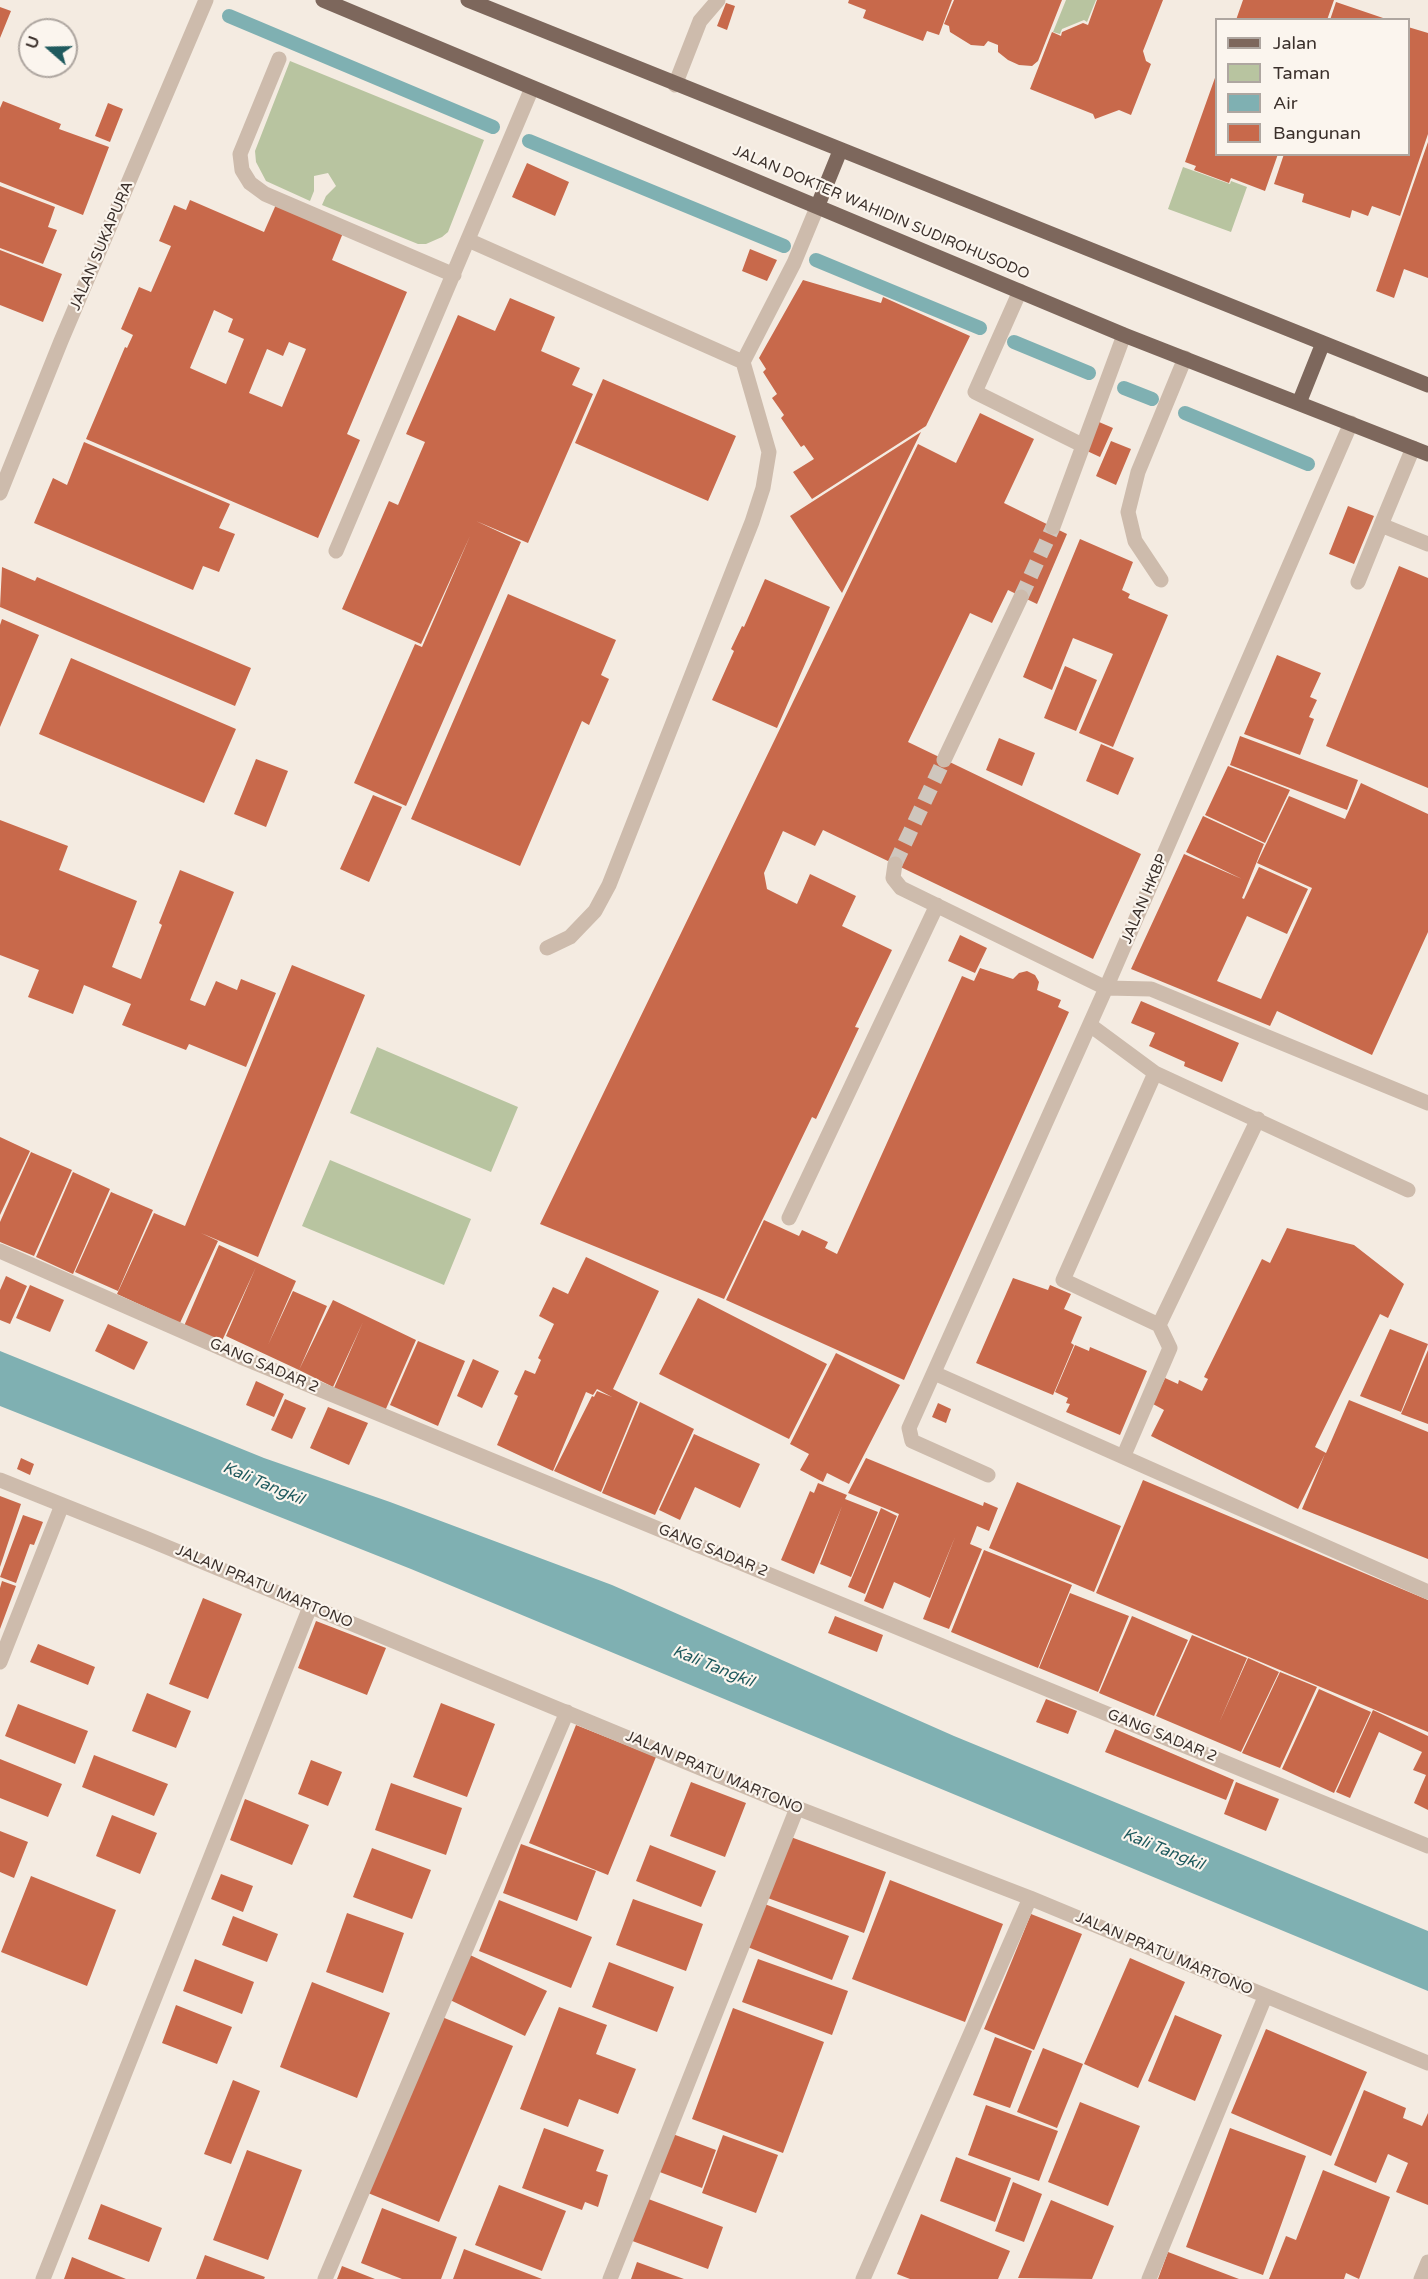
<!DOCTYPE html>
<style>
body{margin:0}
#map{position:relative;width:1428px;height:2279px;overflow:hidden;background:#f4ebe1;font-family:"Varela Round",sans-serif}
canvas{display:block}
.legend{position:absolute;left:1215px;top:18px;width:195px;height:138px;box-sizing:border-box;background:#fbf5ee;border:2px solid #aea6a0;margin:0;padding:8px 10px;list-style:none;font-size:18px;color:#3b302b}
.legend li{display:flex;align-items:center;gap:12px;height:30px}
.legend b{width:30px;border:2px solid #aea6a0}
.north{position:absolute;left:18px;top:18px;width:60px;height:60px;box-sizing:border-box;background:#fbf5ee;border:2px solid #aea6a0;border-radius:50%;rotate:290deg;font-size:16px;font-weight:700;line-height:24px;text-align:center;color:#3b302b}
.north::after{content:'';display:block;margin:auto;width:21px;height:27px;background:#1f5a5e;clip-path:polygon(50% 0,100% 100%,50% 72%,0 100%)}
</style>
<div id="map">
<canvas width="1428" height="2279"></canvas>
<ul class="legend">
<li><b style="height:8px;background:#7d675c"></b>Jalan</li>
<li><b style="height:16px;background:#b8c4a0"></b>Taman</li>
<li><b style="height:16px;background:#7fb0b2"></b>Air</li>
<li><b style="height:16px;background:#c8694b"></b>Bangunan</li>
</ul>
<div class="north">U</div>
</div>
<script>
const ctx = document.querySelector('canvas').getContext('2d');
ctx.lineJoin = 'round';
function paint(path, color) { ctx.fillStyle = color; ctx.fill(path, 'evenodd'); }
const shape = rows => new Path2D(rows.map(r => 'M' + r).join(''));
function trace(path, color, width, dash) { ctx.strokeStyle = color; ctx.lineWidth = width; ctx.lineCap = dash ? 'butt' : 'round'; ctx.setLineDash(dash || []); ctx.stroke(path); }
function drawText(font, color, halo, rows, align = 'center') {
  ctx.font = font + ' "Varela Round",sans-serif'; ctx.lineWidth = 4.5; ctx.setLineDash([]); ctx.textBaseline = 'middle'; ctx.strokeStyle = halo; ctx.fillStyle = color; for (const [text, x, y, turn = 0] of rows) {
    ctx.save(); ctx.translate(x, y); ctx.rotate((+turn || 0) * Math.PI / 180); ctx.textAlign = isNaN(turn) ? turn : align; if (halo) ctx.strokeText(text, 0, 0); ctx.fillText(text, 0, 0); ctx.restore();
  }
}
paint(shape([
 [1066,0,1096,0,1087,22,1084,20,1062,29,1060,34,1053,32],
 [290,61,484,140,448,232,442,237,426,244,418,244,322,205,326,196,336,186,328,173,314,176,314,191,310,201,266,181,256,162,255,151],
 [1183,167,1230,184,1231,181,1247,187,1231,232,1168,209],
 [377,1047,518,1107,491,1172,350,1113],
 [330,1160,471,1219,444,1285,302,1226]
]), '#b8c4a0');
paint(shape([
 [0,1351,264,1458,390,1502,612,1585,954,1736,1428,1931,1428,1991,411,1569,0,1406]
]), '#7fb0b2');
trace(shape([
 [229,16,493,127],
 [529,141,784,246],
 [816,260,980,328],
 [1014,342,1089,373],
 [1124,388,1152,399],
 [1185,413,1308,464]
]), '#7fb0b2', 14);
paint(shape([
 [849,0,952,0,939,35,927,31,923,41,863,18,866,10,848,3],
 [954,0,1062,0,1038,61,1032,66,1019,65,1008,60,998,52,998,45,988,41,984,46,971,45,950,32,949,26,944,24],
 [1097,0,1163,0,1143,51,1146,61,1151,64,1131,115,1119,110,1095,119,1093,114,1030,89,1052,32,1061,36,1062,32,1083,23,1088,25],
 [1243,0,1334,0,1327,20,1236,20],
 [1336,2,1386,19,1386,20,1330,20],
 [726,3,735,6,727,30,717,26],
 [0,7,11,11,0,38],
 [1408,27,1428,33,1428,134,1400,216,1372,206,1368,216,1352,210,1350,218,1302,202,1304,194,1274,184,1284,154,1408,154],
 [1216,75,1216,154,1278,154,1265,191,1231,178,1229,183,1194,170,1196,166,1185,162],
 [3,101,61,124,59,129,109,147,83,215,0,182,0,108],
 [108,103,123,109,110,142,95,136],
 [1428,142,1428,278,1404,269,1394,298,1376,291],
 [527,163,569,182,555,216,512,197],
 [0,186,55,207,48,227,57,230,43,264,0,248],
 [190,200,264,232,278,200,345,228,332,260,407,292,347,434,360,440,318,538,86,439,125,347,127,348,133,335,121,329,139,287,151,292,171,246,159,241,174,205,186,210],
 [214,310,233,319,228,332,244,339,226,384,190,368],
 [289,342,306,349,282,407,249,393,267,349,283,356],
 [750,249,777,260,767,281,742,271],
 [0,250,62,274,43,322,0,305],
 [803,280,881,303,883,297,970,336,926,426,812,499,793,472,814,459,804,445,801,447,781,418,784,415,772,398,777,394,763,372,766,369,759,358],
 [510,298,555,317,541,351,580,368,572,385,593,394,528,543,476,521,521,542,406,806,354,783,415,644,422,647,470,536,421,644,342,609,389,501,398,505,425,442,406,434,458,315,495,331],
 [603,379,736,436,708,501,575,443],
 [980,413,1034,439,1004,503,1067,534,1037,604,1008,590,992,623,970,613,908,742,1141,854,1093,959,823,830,815,846,783,831,764,873,767,889,797,904,810,874,856,896,842,926,892,950,855,1027,859,1028,816,1119,812,1117,724,1299,540,1224,918,444,956,463],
 [1099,422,1113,428,1100,457,1087,451],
 [921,432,842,593,790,516],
 [1111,441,1131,449,1116,485,1096,476],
 [84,442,230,504,219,528,235,534,219,572,203,566,193,590,34,523,53,478,67,485],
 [1348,506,1374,516,1354,564,1329,554],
 [1080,539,1133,562,1122,590,1130,594,1128,598,1168,615,1113,747,1079,733,1113,654,1073,638,1052,690,1023,677],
 [1399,566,1428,578,1428,788,1326,746],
 [2,567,35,581,37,577,251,668,235,706,0,607],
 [765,579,830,607,777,728,712,700,734,651,731,649,742,626,744,627],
 [508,594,616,640,601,675,609,679,589,725,582,721,520,866,411,819],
 [2,619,39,635,0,727,0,625],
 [1277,655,1321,673,1310,697,1317,700,1309,717,1314,719,1300,755,1244,734],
 [71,658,236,729,204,803,39,734],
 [1065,666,1097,680,1076,731,1044,718],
 [1240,736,1358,780,1347,810,1230,765],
 [999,738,1035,753,1022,786,986,770],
 [1101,744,1134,758,1118,795,1086,781],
 [256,759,288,771,266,827,234,814],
 [1228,766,1290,790,1265,843,1205,815],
 [1361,783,1428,814,1428,932,1372,1055,1277,1011,1270,1026,1131,969,1184,854,1242,879,1186,852,1203,816,1264,844,1242,898,1244,899,1259,867,1308,889,1287,934,1247,916,1217,981,1261,999,1312,888,1257,863,1289,796,1345,819],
 [373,795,402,807,369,882,340,869],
 [0,820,68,846,59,870,137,901,112,967,141,979,162,925,159,923,180,870,234,892,190,1000,205,1006,216,981,237,990,241,979,276,993,246,1067,189,1044,186,1050,122,1025,131,1004,84,985,73,1014,28,997,39,970,0,955],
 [960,935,987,948,975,973,948,961],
 [292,965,365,995,258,1257,201,1233,218,1241,180,1323,117,1294,154,1213,185,1226],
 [980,968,1013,979,1019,973,1027,971,1035,975,1039,982,1037,990,1061,1000,1058,1007,1069,1012,904,1380,726,1300,764,1220,799,1236,802,1230,828,1242,825,1248,837,1254,962,976,974,981],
 [1141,1001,1239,1043,1222,1082,1184,1066,1185,1062,1149,1046,1155,1033,1131,1023],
 [0,1137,30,1151,0,1215],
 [31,1152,72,1170,34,1256,0,1242,0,1222],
 [73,1172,110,1189,73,1274,36,1257],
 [111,1192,153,1210,118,1291,75,1272],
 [1287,1228,1354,1245,1404,1284,1388,1318,1380,1314,1315,1447,1326,1453,1349,1400,1428,1432,1428,1559,1302,1509,1325,1454,1298,1509,1151,1436,1164,1410,1153,1404,1165,1378,1178,1384,1179,1380,1202,1391,1208,1379,1204,1377,1262,1259,1270,1263],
 [219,1245,296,1281,268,1345,293,1291,327,1306,299,1370,226,1336,256,1267,221,1343,184,1326],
 [586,1257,659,1291,613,1389,638,1402,601,1492,554,1471,592,1396,594,1397,597,1391,612,1397,597,1389,593,1395,586,1392,553,1471,497,1445,518,1396,514,1394,525,1370,535,1374,541,1360,538,1358,554,1324,539,1316,553,1287,568,1294],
 [6,1276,27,1286,10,1324,0,1320,0,1290],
 [1013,1278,1048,1290,1050,1285,1071,1294,1064,1309,1082,1317,1071,1343,1074,1345,1053,1395,976,1363],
 [30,1285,64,1300,50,1332,16,1318],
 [698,1298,827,1364,789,1439,659,1374],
 [333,1300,416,1340,385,1411,334,1388,363,1322,333,1387,299,1370],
 [108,1324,148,1342,134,1370,95,1351],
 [1390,1329,1428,1344,1401,1412,1360,1396],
 [418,1341,465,1361,438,1426,390,1405],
 [1075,1345,1089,1351,1090,1347,1147,1371,1120,1435,1066,1412,1070,1404,1066,1403,1068,1398,1055,1392],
 [1428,1350,1428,1424,1401,1414],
 [836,1353,900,1385,849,1484,827,1473,823,1482,800,1470,809,1454,790,1444],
 [473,1359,499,1371,482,1408,457,1396],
 [256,1381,284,1394,274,1417,246,1405],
 [285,1399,306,1408,292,1439,271,1430],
 [640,1402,694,1429,655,1515,602,1493],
 [938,1403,951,1409,946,1423,932,1417],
 [328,1407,368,1423,349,1465,310,1448],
 [694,1434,760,1464,740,1508,695,1487,680,1520,659,1510],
 [21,1458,34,1464,30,1475,17,1469],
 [866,1458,983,1506,984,1502,998,1508,989,1531,977,1526,970,1544,982,1549,949,1629,923,1619,955,1537,930,1598,894,1582,883,1609,864,1601,899,1514,848,1493],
 [1143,1480,1428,1600,1428,1732,1096,1593],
 [1017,1482,1121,1526,1094,1592,989,1548],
 [818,1483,847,1495,845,1499,878,1512,851,1577,820,1564,842,1506,814,1574,781,1560,810,1491,814,1493],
 [0,1496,21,1504,0,1567],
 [881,1508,897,1516,865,1594,848,1587],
 [23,1515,43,1522,34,1545,30,1544,16,1583,0,1577],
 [984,1550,1072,1585,1038,1668,951,1632],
 [2,1581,16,1586,0,1629,0,1588],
 [1070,1593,1129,1616,1098,1692,1039,1668],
 [203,1598,242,1614,208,1699,169,1684],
 [835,1616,883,1635,877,1652,828,1633],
 [1132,1616,1188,1640,1154,1716,1099,1693],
 [316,1621,386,1648,367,1695,298,1668],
 [1192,1635,1247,1658,1219,1723,1248,1658,1279,1672,1241,1752,1156,1716],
 [38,1644,95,1667,88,1685,30,1662],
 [1280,1672,1317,1687,1280,1768,1242,1753],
 [1319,1689,1371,1712,1334,1793,1282,1769],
 [147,1693,191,1711,176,1748,132,1731],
 [1046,1699,1077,1711,1068,1734,1036,1722],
 [441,1703,495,1724,467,1797,413,1777],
 [18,1704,88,1731,75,1764,5,1736],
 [1373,1710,1428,1736,1428,1810,1414,1803,1426,1775,1413,1770,1422,1752,1379,1732,1350,1798,1336,1792],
 [576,1725,656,1757,608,1875,529,1843],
 [1115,1729,1234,1780,1226,1800,1105,1752],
 [94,1755,168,1784,154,1816,82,1787],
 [0,1759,62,1784,48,1817,0,1798],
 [311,1760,342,1772,328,1806,298,1794],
 [691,1782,746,1803,725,1857,670,1836],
 [1236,1782,1279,1799,1266,1831,1224,1814],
 [391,1783,462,1808,446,1855,375,1830],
 [245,1799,309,1825,292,1865,230,1840],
 [112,1815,157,1833,140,1874,96,1856],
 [0,1831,28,1842,14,1878,0,1872],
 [788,1836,886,1872,864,1933,765,1897],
 [521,1844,596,1871,577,1921,503,1893],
 [650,1845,716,1871,701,1907,636,1881],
 [372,1848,431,1870,412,1919,353,1897],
 [221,1874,253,1886,243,1912,211,1899],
 [31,1876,116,1910,87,1986,1,1952],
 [890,1880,1003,1924,965,2022,852,1979],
 [633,1899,703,1924,686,1971,616,1945],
 [499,1900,592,1937,571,1988,479,1951],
 [762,1903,849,1936,832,1980,745,1946],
 [347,1913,404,1933,383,1993,326,1972],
 [1031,1914,1082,1934,1034,2050,984,2029],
 [233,1916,278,1934,267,1962,222,1945],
 [470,1955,547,1991,525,2036,448,1999],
 [1130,1958,1185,1982,1138,2088,1084,2064],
 [195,1959,254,1982,242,2014,183,1991],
 [758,1959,848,1991,832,2035,742,2002],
 [609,1962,674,1987,657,2032,592,2007],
 [312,1982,390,2013,357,2098,280,2067],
 [176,2005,232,2027,217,2064,162,2043],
 [559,2007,607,2025,596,2054,636,2069,618,2114,579,2099,568,2127,520,2109],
 [733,2008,824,2042,783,2153,692,2119],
 [1175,2015,1222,2035,1195,2101,1148,2081],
 [442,2017,513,2046,439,2222,368,2193],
 [1266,2029,1367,2072,1331,2156,1231,2113],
 [995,2037,1032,2051,1010,2108,973,2095],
 [1043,2048,1083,2064,1057,2128,1017,2112],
 [233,2080,260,2091,231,2164,204,2154],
 [1364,2090,1406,2108,1403,2118,1422,2126,1428,2113,1428,2205,1396,2192,1408,2163,1388,2154,1376,2183,1334,2165],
 [1080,2102,1140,2126,1108,2206,1048,2182],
 [986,2105,1058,2131,1039,2181,968,2155],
 [544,2128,604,2150,596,2171,608,2175,598,2207,585,2202,582,2210,522,2188],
 [1230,2128,1306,2156,1263,2275,1186,2247],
 [670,2133,716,2150,702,2188,657,2171],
 [723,2135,778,2155,756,2213,702,2193],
 [247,2150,302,2170,268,2260,213,2240],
 [956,2157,1011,2178,995,2222,940,2201],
 [1323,2170,1390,2197,1359,2279,1346,2273,1344,2279,1269,2279,1286,2236,1296,2240],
 [1013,2182,1042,2194,1024,2242,995,2231],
 [499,2185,566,2211,542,2271,475,2245],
 [643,2197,723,2227,708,2269,627,2239],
 [1051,2200,1114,2226,1092,2279,1018,2278],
 [101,2204,162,2228,149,2262,88,2239],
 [382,2208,457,2237,441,2279,402,2279,361,2263],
 [921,2214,1010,2251,998,2279,910,2279,897,2274],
 [464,2249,542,2279,453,2279],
 [1168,2252,1239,2279,1158,2279],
 [205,2255,265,2277,264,2279,196,2279],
 [72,2257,126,2279,64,2279],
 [637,2262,684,2279,631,2279],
 [342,2266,375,2279,337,2279]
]), '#c8694b');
trace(shape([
 [1021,597,1053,527],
 [895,864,944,760]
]), '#cfc6bd', 15, [15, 8]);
trace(shape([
 [279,59,240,154,242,170,250,183,265,194,454,275],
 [675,85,700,21,718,0],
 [468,240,743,362,769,452,763,488,752,522,609,885,595,911,570,937,547,948],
 [1020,291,975,392,1082,445],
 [743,362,794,263,818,205],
 [1413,448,1381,525,1428,544],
 [0,493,61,341,206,0],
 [1053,527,1124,335],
 [336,551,532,88],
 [1161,580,1135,541,1128,512,1138,472,1185,358],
 [1358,582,1381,525],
 [944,760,1021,597],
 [895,864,893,878,901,888,1106,988,1151,989,1428,1103],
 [1090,1025,1155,1073,1408,1190],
 [789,1218,937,905],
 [0,1251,241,1357,1428,1846],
 [1159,1325,1258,1119],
 [934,1373,1428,1592],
 [1124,1455,1170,1348,1159,1325,1063,1280,1155,1073],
 [988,1475,912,1441,909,1428,1106,988,1351,423],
 [0,1480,145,1538,797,1808,1030,1898,1428,2063],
 [0,1662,62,1505],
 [43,2279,310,1607],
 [325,2279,567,1712],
 [610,2279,797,1808],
 [863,2279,1030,1898],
 [1149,2279,1265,1997],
 [1421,2279,1428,2262]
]), '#cdbbac', 15);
trace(shape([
 [323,0,1124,335,1428,454],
 [468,0,1428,385],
 [818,205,840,151],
 [1299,403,1323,343]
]), '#7d675c', 15);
drawText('15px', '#3b302b', '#fbf5ee', [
 ["JALAN DOKTER WAHIDIN SUDIROHUSODO",881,213,23],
 ["JALAN SUKAPURA",102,246,-67],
 ["JALAN HKBP",1145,899,-67],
 ["GANG SADAR 2",264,1366,23],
 ["GANG SADAR 2",713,1551,22],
 ["JALAN PRATU MARTONO",264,1587,23],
 ["GANG SADAR 2",1162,1736,22],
 ["JALAN PRATU MARTONO",714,1773,23],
 ["JALAN PRATU MARTONO",1164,1954,23]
]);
drawText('italic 16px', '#1f5a5e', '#fbf5ee', [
 ["Kali Tangkil",263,1484,23],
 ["Kali Tangkil",713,1667,22],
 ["Kali Tangkil",1163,1850,22]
]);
</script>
